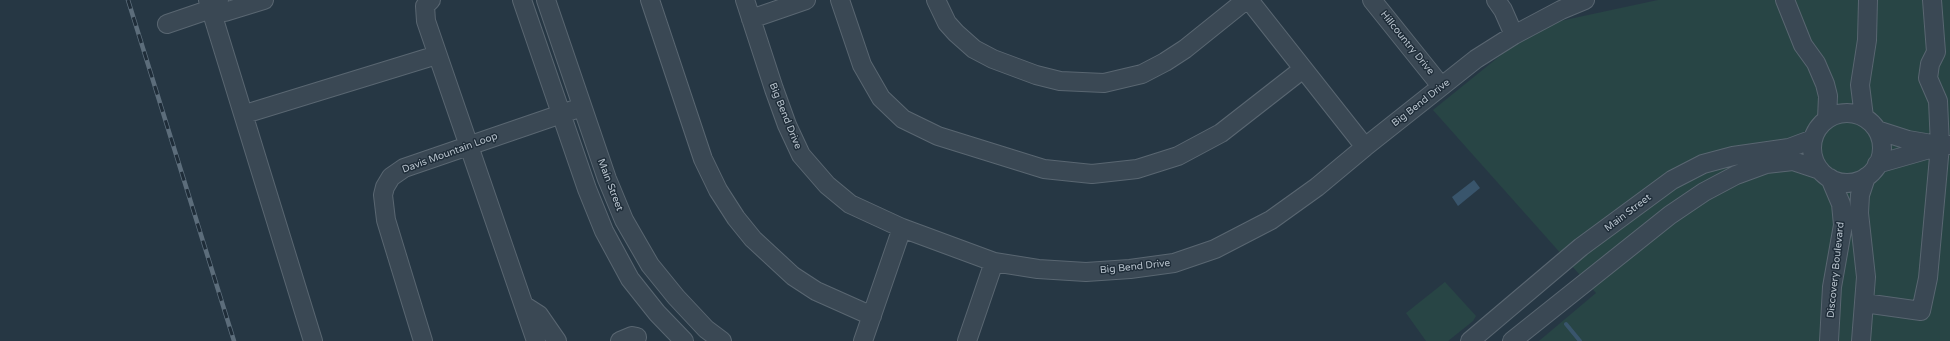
<!DOCTYPE html>
<style>
body{margin:0}
canvas{display:block;background:#263744}
</style>
<canvas width="1950" height="341"></canvas>
<script>
const ctx = document.querySelector('canvas').getContext('2d');
ctx.lineJoin = 'round';
function paint(path, color) { ctx.fillStyle = color; ctx.fill(path, 'evenodd'); }
const shape = rows => new Path2D(rows.map(r => 'M' + r).join(''));
function trace(path, color, width, dash) { ctx.strokeStyle = color; ctx.lineWidth = width; ctx.lineCap = dash ? 'butt' : 'round'; ctx.setLineDash(dash || []); ctx.stroke(path); }
function drawText(font, color, halo, rows, align = 'center') {
  ctx.font = font + ' "Varela Round",sans-serif'; ctx.lineWidth = 3; ctx.setLineDash([]); ctx.textBaseline = 'middle'; ctx.strokeStyle = halo; ctx.fillStyle = color; for (const [text, x, y, turn = 0] of rows) {
    ctx.save(); ctx.translate(x, y); ctx.rotate((+turn || 0) * Math.PI / 180); ctx.textAlign = isNaN(turn) ? turn : align; if (halo) ctx.strokeText(text, 0, 0); ctx.fillText(text, 0, 0); ctx.restore();
  }
}
paint(shape([
 [1658,0,1950,0,1950,341,1539,341,1596,293,1433,110,1537,26],
 [1445,282,1476,316,1473,321,1448,341,1426,341,1406,313]
]), '#284545');
paint(shape([
 [1474,180,1480,188,1458,206,1452,197]
]), '#39556c');
trace(shape([
 [1566,324,1580,341]
]), '#39556c', 4);
const minor = shape([
 [208,0,313,341],
 [431,0,425,6,426,21,536,341],
 [522,0,587,189,604,231,630,279,657,313,684,341],
 [546,0,607,179,624,220,650,265,676,297,706,329,722,341],
 [650,0,703,159,718,190,736,218,753,239,793,276,816,291,872,316],
 [745,0,774,89,787,125,801,155,827,185,850,204,902,228,994,262,1038,269,1086,272,1130,269,1174,263,1215,249,1271,220,1317,187,1365,147,1476,59,1514,35,1561,10,1585,0],
 [840,0,862,65,881,98,903,119,938,136,1044,169,1092,174,1137,169,1178,156,1221,133,1303,69],
 [936,0,947,23,956,33,974,49,993,59,1036,75,1060,81,1104,83,1142,74,1165,62,1185,49,1246,0],
 [1249,0,1365,147],
 [1372,0,1441,86],
 [1496,0,1503,10,1514,35],
 [1785,0,1803,45,1816,63,1825,84,1828,96,1827,119],
 [211,9,225,12,264,0],
 [751,19,806,0],
 [167,24,211,9,219,0],
 '1812 148a35 35 0 1 1 70 0a35 35 0 1 1-70 0Z',
 [245,114,437,55],
 [1864,117,1860,85,1867,40,1868,0],
 [1877,130,1908,140,1938,145],
 [1877,164,1940,146,1950,145],
 [1864,303,1921,311,1928,278,1940,146,1938,101,1928,78,1930,64,1936,52,1932,0],
 [525,306,539,315,557,341],
 [423,341,386,220,383,195,385,187,391,177,404,168,573,110],
 [620,341,632,336,637,337],
 [863,341,902,228],
 [967,341,994,262],
 [1470,341,1581,247,1672,180,1703,164,1733,156,1789,148,1813,139],
 [1512,341,1670,215,1704,192,1736,175,1766,164,1793,161,1820,170],
 [1829,341,1832,287,1843,225,1841,204,1830,178],
 [1861,341,1866,277,1859,213,1860,195,1866,177]
]);
trace(minor, '#596671', 20);
trace(minor, '#3a4854', 18);
const rail = shape([
 [128,0,234,341]
]);
trace(rail, '#5c6d7b', 4.5);
trace(rail, '#1f2d39', 3, [9]);
drawText('10px', '#b8c3cd', '#1f2d39', [
 ["Hillcountry Drive",1407,43,51],
 ["Big Bend Drive",1421,103,-38],
 ["Big Bend Drive",785,116,68],
 ["Davis Mountain Loop",450,153,-20],
 ["Main Street",610,185,69],
 ["Main Street",1628,213,-37],
 ["Big Bend Drive",1135,267,-6],
 ["Discovery Boulevard",1836,270,-84]
]);
</script>
